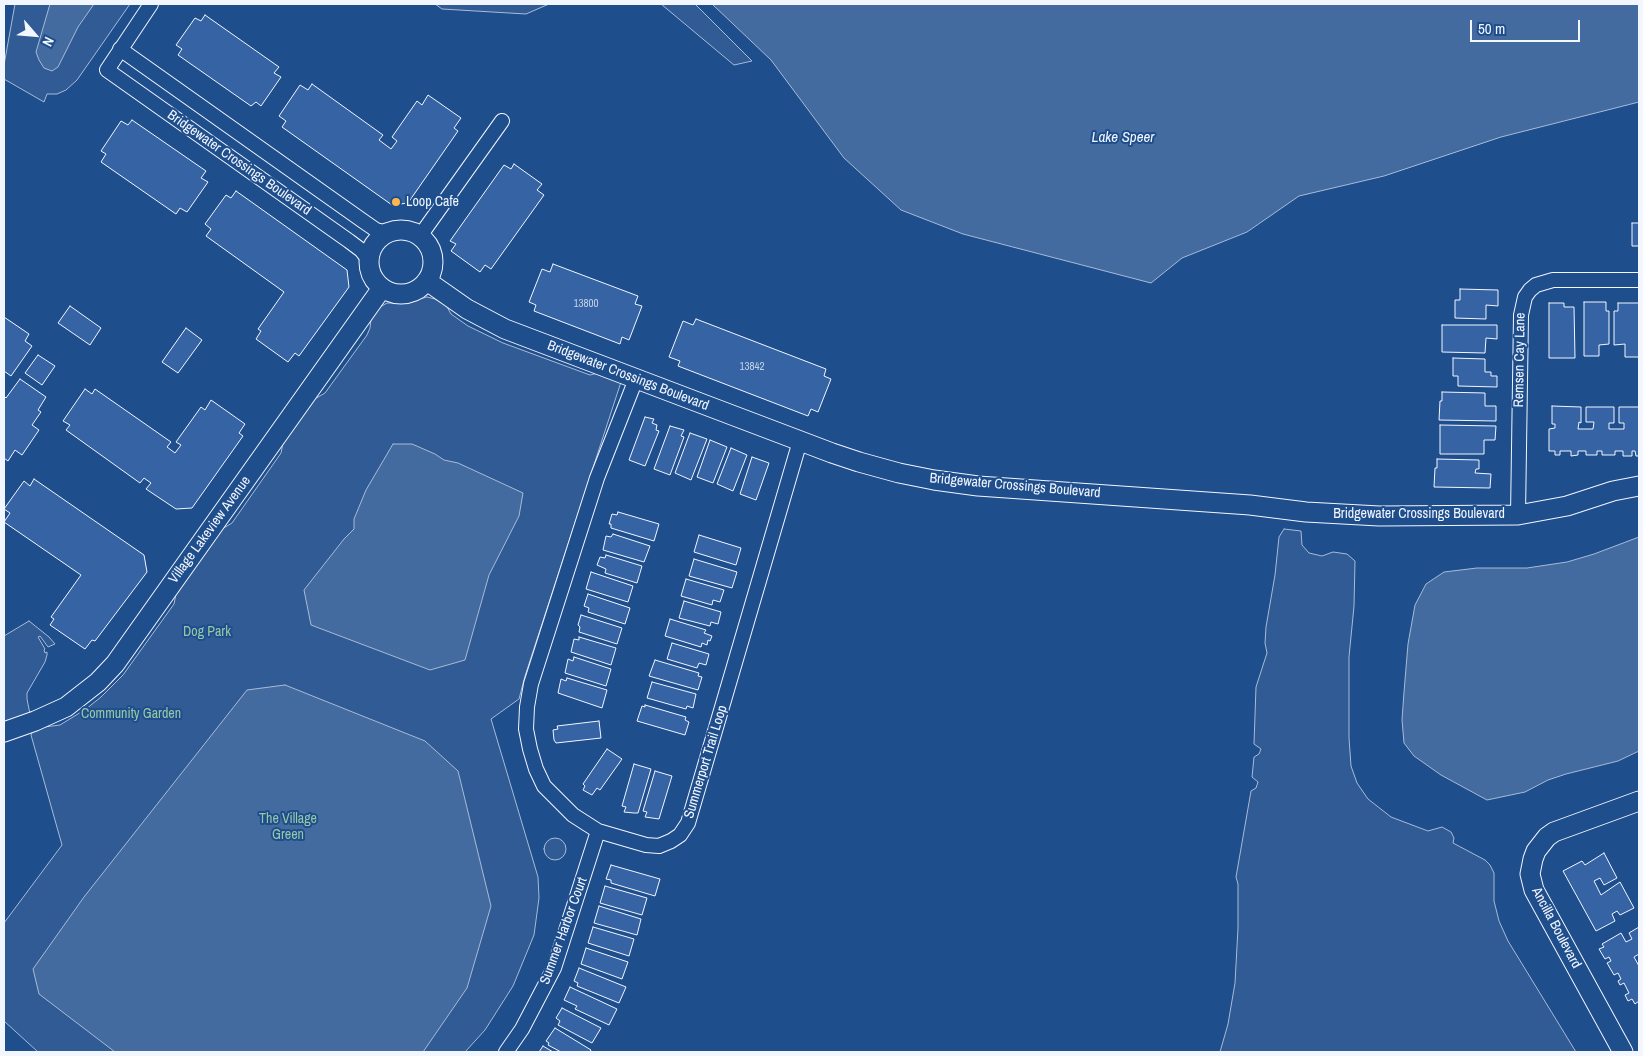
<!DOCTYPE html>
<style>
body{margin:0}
#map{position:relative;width:1643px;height:1056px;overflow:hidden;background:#1f4e8c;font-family:"Archivo Narrow",sans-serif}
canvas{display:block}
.frame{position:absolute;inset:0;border:5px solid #f2f6ff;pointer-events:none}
.north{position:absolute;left:10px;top:10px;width:50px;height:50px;-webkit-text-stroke:4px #1f4e8c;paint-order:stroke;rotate:117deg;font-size:14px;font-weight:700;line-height:20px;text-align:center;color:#f2f6ff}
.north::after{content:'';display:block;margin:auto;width:18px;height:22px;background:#f2f6ff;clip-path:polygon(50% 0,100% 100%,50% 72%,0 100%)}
.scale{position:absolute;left:1470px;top:20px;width:110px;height:22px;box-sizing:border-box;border:2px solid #f2f6ff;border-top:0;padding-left:6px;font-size:15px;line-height:18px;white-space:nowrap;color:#f2f6ff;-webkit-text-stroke:4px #1f4e8c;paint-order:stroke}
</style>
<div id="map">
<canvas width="1643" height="1056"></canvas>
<div class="frame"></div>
<div class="north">N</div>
<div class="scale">50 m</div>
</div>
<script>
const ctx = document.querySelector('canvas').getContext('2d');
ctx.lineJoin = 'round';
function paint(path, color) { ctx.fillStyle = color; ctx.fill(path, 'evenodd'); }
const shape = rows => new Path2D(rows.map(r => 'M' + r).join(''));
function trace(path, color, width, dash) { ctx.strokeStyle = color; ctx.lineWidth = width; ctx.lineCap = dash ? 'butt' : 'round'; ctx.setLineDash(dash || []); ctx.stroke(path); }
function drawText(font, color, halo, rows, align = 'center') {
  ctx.font = font + ' "Archivo Narrow",sans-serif'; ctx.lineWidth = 4; ctx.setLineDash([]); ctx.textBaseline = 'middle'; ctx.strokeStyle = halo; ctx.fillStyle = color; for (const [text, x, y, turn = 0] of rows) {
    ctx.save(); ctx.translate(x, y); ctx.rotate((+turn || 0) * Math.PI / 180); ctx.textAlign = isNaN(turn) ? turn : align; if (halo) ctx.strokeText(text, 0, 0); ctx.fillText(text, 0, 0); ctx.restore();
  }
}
const green = shape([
 [15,4,130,4,77,80,66,90,57,94,47,94,44,102,4,79,4,65,15,4],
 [435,4,549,4,526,14,442,9,435,4],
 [661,4,695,4,752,61,734,65,661,4],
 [427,297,435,299,446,305,451,314,468,326,503,343,590,375,598,373,621,382,525,676,519,699,491,719,538,877,539,898,534,935,513,986,485,1030,465,1052,38,1052,4,1021,4,923,62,845,31,735,33,731,44,727,60,725,86,709,101,697,123,675,174,604,176,594,222,529,232,523,281,453,283,443,313,400,325,393,367,335,370,328,371,318,380,307,387,303,406,303,427,297],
 [1284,529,1301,531,1302,545,1309,553,1322,556,1333,552,1347,554,1355,561,1354,606,1349,657,1349,738,1351,766,1357,783,1368,799,1391,817,1428,831,1442,827,1451,832,1454,838,1453,843,1485,860,1490,865,1494,873,1494,901,1499,921,1508,941,1576,1052,1220,1052,1228,1024,1235,983,1238,928,1238,884,1236,877,1251,791,1256,788,1258,782,1252,777,1254,757,1259,754,1261,749,1254,744,1256,687,1267,653,1265,643,1266,627,1275,575,1279,537,1284,529],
 [29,621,49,637,55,644,48,647,40,636,38,637,45,649,44,650,45,653,47,652,47,655,45,662,27,693,27,699,30,714,4,723,4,636,29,621],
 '544 849a11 11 0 1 1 22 0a11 11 0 1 1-22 0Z'
]);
paint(green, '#305b95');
trace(green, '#a8bbd7', 1);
const water = shape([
 [50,4,94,4,78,27,58,67,52,71,44,68,39,60,36,52,50,4],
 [712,4,1639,4,1639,102,1501,137,1384,176,1299,196,1247,232,1182,258,1151,283,963,234,901,210,844,158,771,60,712,4],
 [393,444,412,444,435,454,444,460,458,463,523,493,519,516,489,575,465,660,430,670,311,625,304,590,344,539,354,529,354,519,366,490,393,444],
 [1639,537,1639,751,1618,761,1566,774,1548,780,1525,792,1487,800,1441,775,1414,756,1404,743,1402,720,1404,692,1408,644,1415,605,1426,584,1444,572,1477,568,1527,568,1567,562,1594,554,1639,537],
 [285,685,425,741,458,771,491,906,467,988,423,1052,115,1052,39,994,33,969,84,897,247,690,285,685]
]);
paint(water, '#446ba0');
trace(water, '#a8bbd7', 1);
const building = shape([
 [205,15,279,67,274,73,281,77,261,106,256,102,251,106,178,55,182,49,176,45,195,18,201,21,205,15],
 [312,84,383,135,379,140,391,149,397,141,392,137,417,101,422,105,428,95,461,118,454,128,458,131,408,203,392,205,282,127,286,121,279,116,300,85,308,90,312,84],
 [132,120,206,171,201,178,208,182,187,212,180,208,176,214,101,162,106,154,101,151,121,121,128,125,132,120],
 [514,164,542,184,537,190,544,195,491,269,485,265,480,272,451,251,456,244,450,241,504,165,511,169,514,164],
 [236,191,347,270,349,287,299,356,295,353,288,362,256,339,261,331,258,329,284,292,206,236,211,229,205,224,226,195,231,198,236,191],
 [1632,223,1639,223,1639,246,1632,246,1632,223],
 [553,264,638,296,635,304,642,306,629,340,622,337,620,344,534,311,536,305,529,302,542,269,550,272,553,264],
 [1460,289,1498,290,1498,306,1486,305,1486,319,1455,318,1455,300,1460,300,1460,289],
 [1584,302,1606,302,1606,311,1609,311,1609,344,1599,345,1599,356,1584,356,1584,302],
 [1549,303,1564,303,1564,307,1574,307,1575,358,1549,358,1549,303],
 [1618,303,1639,303,1639,357,1625,357,1625,344,1614,345,1614,311,1618,311,1618,303],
 [70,306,101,328,90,345,58,323,70,306],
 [4,317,29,334,25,341,32,346,11,376,4,371,4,317],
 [696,319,826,369,824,376,831,379,818,412,811,409,808,416,678,366,680,361,669,357,683,321,693,325,696,319],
 [1442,325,1497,325,1497,339,1486,338,1485,353,1442,352,1442,325],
 [186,328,202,340,178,373,162,362,186,328],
 [38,355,55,366,42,385,25,373,38,355],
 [1453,358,1485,359,1485,372,1491,372,1491,376,1497,376,1497,387,1458,386,1458,376,1453,376,1453,358],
 [20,379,46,397,38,410,41,412,32,425,39,430,22,455,15,450,8,461,4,458,4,396,6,398,20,379],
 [85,389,92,394,95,389,171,442,167,447,175,453,181,445,176,442,201,407,205,410,211,400,245,424,239,433,243,436,192,508,176,509,146,489,151,483,144,478,140,483,66,430,70,425,63,421,85,389],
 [1442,392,1485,393,1485,406,1496,406,1496,421,1439,420,1440,401,1442,401,1442,392],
 [1552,406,1581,407,1581,423,1579,422,1578,429,1593,429,1594,422,1586,422,1586,407,1614,407,1614,423,1609,423,1609,429,1624,429,1624,423,1619,423,1619,407,1639,407,1639,456,1636,456,1635,451,1632,451,1632,456,1623,456,1623,451,1615,451,1615,455,1602,455,1602,451,1597,451,1597,455,1586,455,1586,451,1578,451,1578,455,1571,456,1571,451,1560,451,1560,455,1555,455,1555,451,1549,451,1549,429,1555,428,1555,424,1552,424,1552,406],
 [645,417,654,419,652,423,657,425,656,430,659,431,645,466,629,460,645,417],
 [1440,425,1496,426,1495,440,1484,440,1484,454,1440,454,1440,425],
 [670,426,684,430,681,436,684,437,670,475,654,469,670,426],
 [690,433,707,439,691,480,675,473,690,433],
 [710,440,727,447,713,483,697,477,710,440],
 [731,448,747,455,733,491,717,484,731,448],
 [752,457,769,463,756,500,740,494,752,457],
 [1437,459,1479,460,1479,469,1476,469,1475,473,1491,474,1490,488,1434,487,1435,468,1437,468,1437,459],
 [34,479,144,555,147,572,95,641,92,640,85,649,50,625,54,619,51,617,81,575,4,522,10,513,4,509,24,481,30,486,34,479],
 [618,512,659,524,654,541,611,528,611,524,609,524,612,514,617,515,618,512],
 [613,534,650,546,644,562,603,550,606,536,611,537,613,534],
 [699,535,741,548,736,565,694,552,699,535],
 [606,555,642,566,637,583,605,573,606,569,597,565,600,557,605,558,606,555],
 [694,559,737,572,732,588,689,576,694,559],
 [591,572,633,586,628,602,586,589,591,572],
 [686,579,724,590,720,602,713,600,712,605,681,596,686,579],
 [588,594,630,608,625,624,588,612,589,608,584,606,588,594],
 [684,601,721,612,718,624,711,622,710,626,679,618,684,601],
 [581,615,622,628,617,644,579,632,580,627,578,625,581,615],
 [670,619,706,630,704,633,712,636,710,641,708,640,707,645,702,643,701,647,665,636,670,619],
 [579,637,616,648,611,665,571,652,574,639,579,640,579,637],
 [672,643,709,654,706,665,699,663,697,668,667,659,672,643],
 [574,657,611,669,606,686,565,673,568,659,573,661,574,657],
 [655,660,699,673,698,676,702,677,698,690,649,676,655,660],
 [567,678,607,690,602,708,558,693,561,679,566,681,567,678],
 [652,682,696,694,693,708,687,706,686,709,647,698,652,682],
 [645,705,686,717,685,720,689,722,685,735,637,721,642,706,645,707,645,705],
 [599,721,601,738,556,743,554,740,553,730,558,729,557,726,599,721],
 [607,749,622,759,600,790,597,788,592,795,583,790,585,786,583,784,607,749],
 [634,764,651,769,638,813,634,813,624,812,626,807,622,806,634,764],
 [655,771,672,776,659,819,645,817,647,812,643,811,655,771],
 [1604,853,1617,878,1604,885,1600,878,1594,881,1601,895,1620,882,1634,908,1620,915,1617,911,1612,914,1615,921,1596,931,1563,871,1582,861,1585,865,1604,853],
 [611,865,660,879,655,896,611,883,611,880,606,879,611,865],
 [605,886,647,898,642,915,600,903,605,886],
 [599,906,641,919,637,935,594,923,599,906],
 [593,927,634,939,629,956,588,943,593,927],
 [1639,927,1639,954,1634,957,1639,966,1639,1001,1635,1004,1632,999,1628,1001,1625,995,1629,993,1624,983,1620,985,1618,981,1621,979,1618,973,1614,975,1607,963,1611,961,1609,957,1605,959,1599,949,1604,947,1602,944,1621,933,1626,942,1632,939,1629,933,1639,927],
 [586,948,628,962,622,979,581,964,586,948],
 [579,968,626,987,619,1003,577,986,578,983,574,981,579,968],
 [570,987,617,1009,609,1025,575,1009,577,1006,564,1000,570,987],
 [562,1008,601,1028,592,1043,558,1025,560,1021,556,1018,562,1008],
 [555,1028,591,1050,590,1052,561,1052,548,1045,549,1043,546,1041,555,1028],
 [543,1046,553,1052,539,1052,543,1046]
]);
paint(building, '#3563a3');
trace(building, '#f2f6ff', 1);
const street = shape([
 [151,4,107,70,349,241,361,250,369,260],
 [120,49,363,221,376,230,387,233],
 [420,236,502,121],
 [636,379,597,478,531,684,527,707,526,729,530,749,536,769,544,786,573,815,598,831,646,845,659,846,671,841,680,835,688,823,800,441],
 [1518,515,1521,315,1525,297,1530,290,1536,285,1553,280,1639,280],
 [506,1052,522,1029,554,968,598,831]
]);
const secondary = shape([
 '369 262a32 32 0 1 1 64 0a32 32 0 1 1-64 0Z',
 [427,281,467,309,505,329,832,453,859,462,899,473,934,480,978,486,1250,505,1306,512,1379,516,1518,515,1567,506,1613,491,1639,486],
 [4,732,35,721,66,707,98,682,115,664,382,288],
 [1623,1052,1534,890,1530,874,1533,859,1536,851,1547,837,1554,832,1639,801]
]);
trace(street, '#f2f6ff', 16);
trace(secondary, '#f2f6ff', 21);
trace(street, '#1f4e8c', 14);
trace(secondary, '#1f4e8c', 19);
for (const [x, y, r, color] of [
 [396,202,5,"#ffb74d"]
]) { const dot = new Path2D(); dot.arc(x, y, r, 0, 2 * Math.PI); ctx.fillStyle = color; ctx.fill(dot); trace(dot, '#1f4e8c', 2); }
drawText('11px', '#c3d1e8', null, [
 ["13800",586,304],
 ["13842",752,367]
]);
drawText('14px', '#f2f6ff', '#1f4e8c', [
 ["Bridgewater Crossings Boulevard",239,163,35],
 ["Remsen Cay Lane",1520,360,-89],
 ["Bridgewater Crossings Boulevard",628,376,21],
 ["Bridgewater Crossings Boulevard",1015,486,5],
 ["Bridgewater Crossings Boulevard",1419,514],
 ["Village Lakeview Avenue",210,530,-54],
 ["Summerport Trail Loop",706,762,-73],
 ["Ancilla Boulevard",1556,928,62],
 ["Summer Harbor Court",564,931,-70]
]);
drawText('14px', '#f2f6ff', '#1f4e8c', [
 ["Loop Cafe",406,202]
], 'left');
drawText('14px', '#97c8a6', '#1f4e8c', [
 ["Dog Park",207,632],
 ["Community Garden",131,714],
 ["The Village",288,819],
 ["Green",288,835]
]);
drawText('italic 15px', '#f2f6ff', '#1f4e8c', [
 ["Lake Speer",1123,138]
]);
</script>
